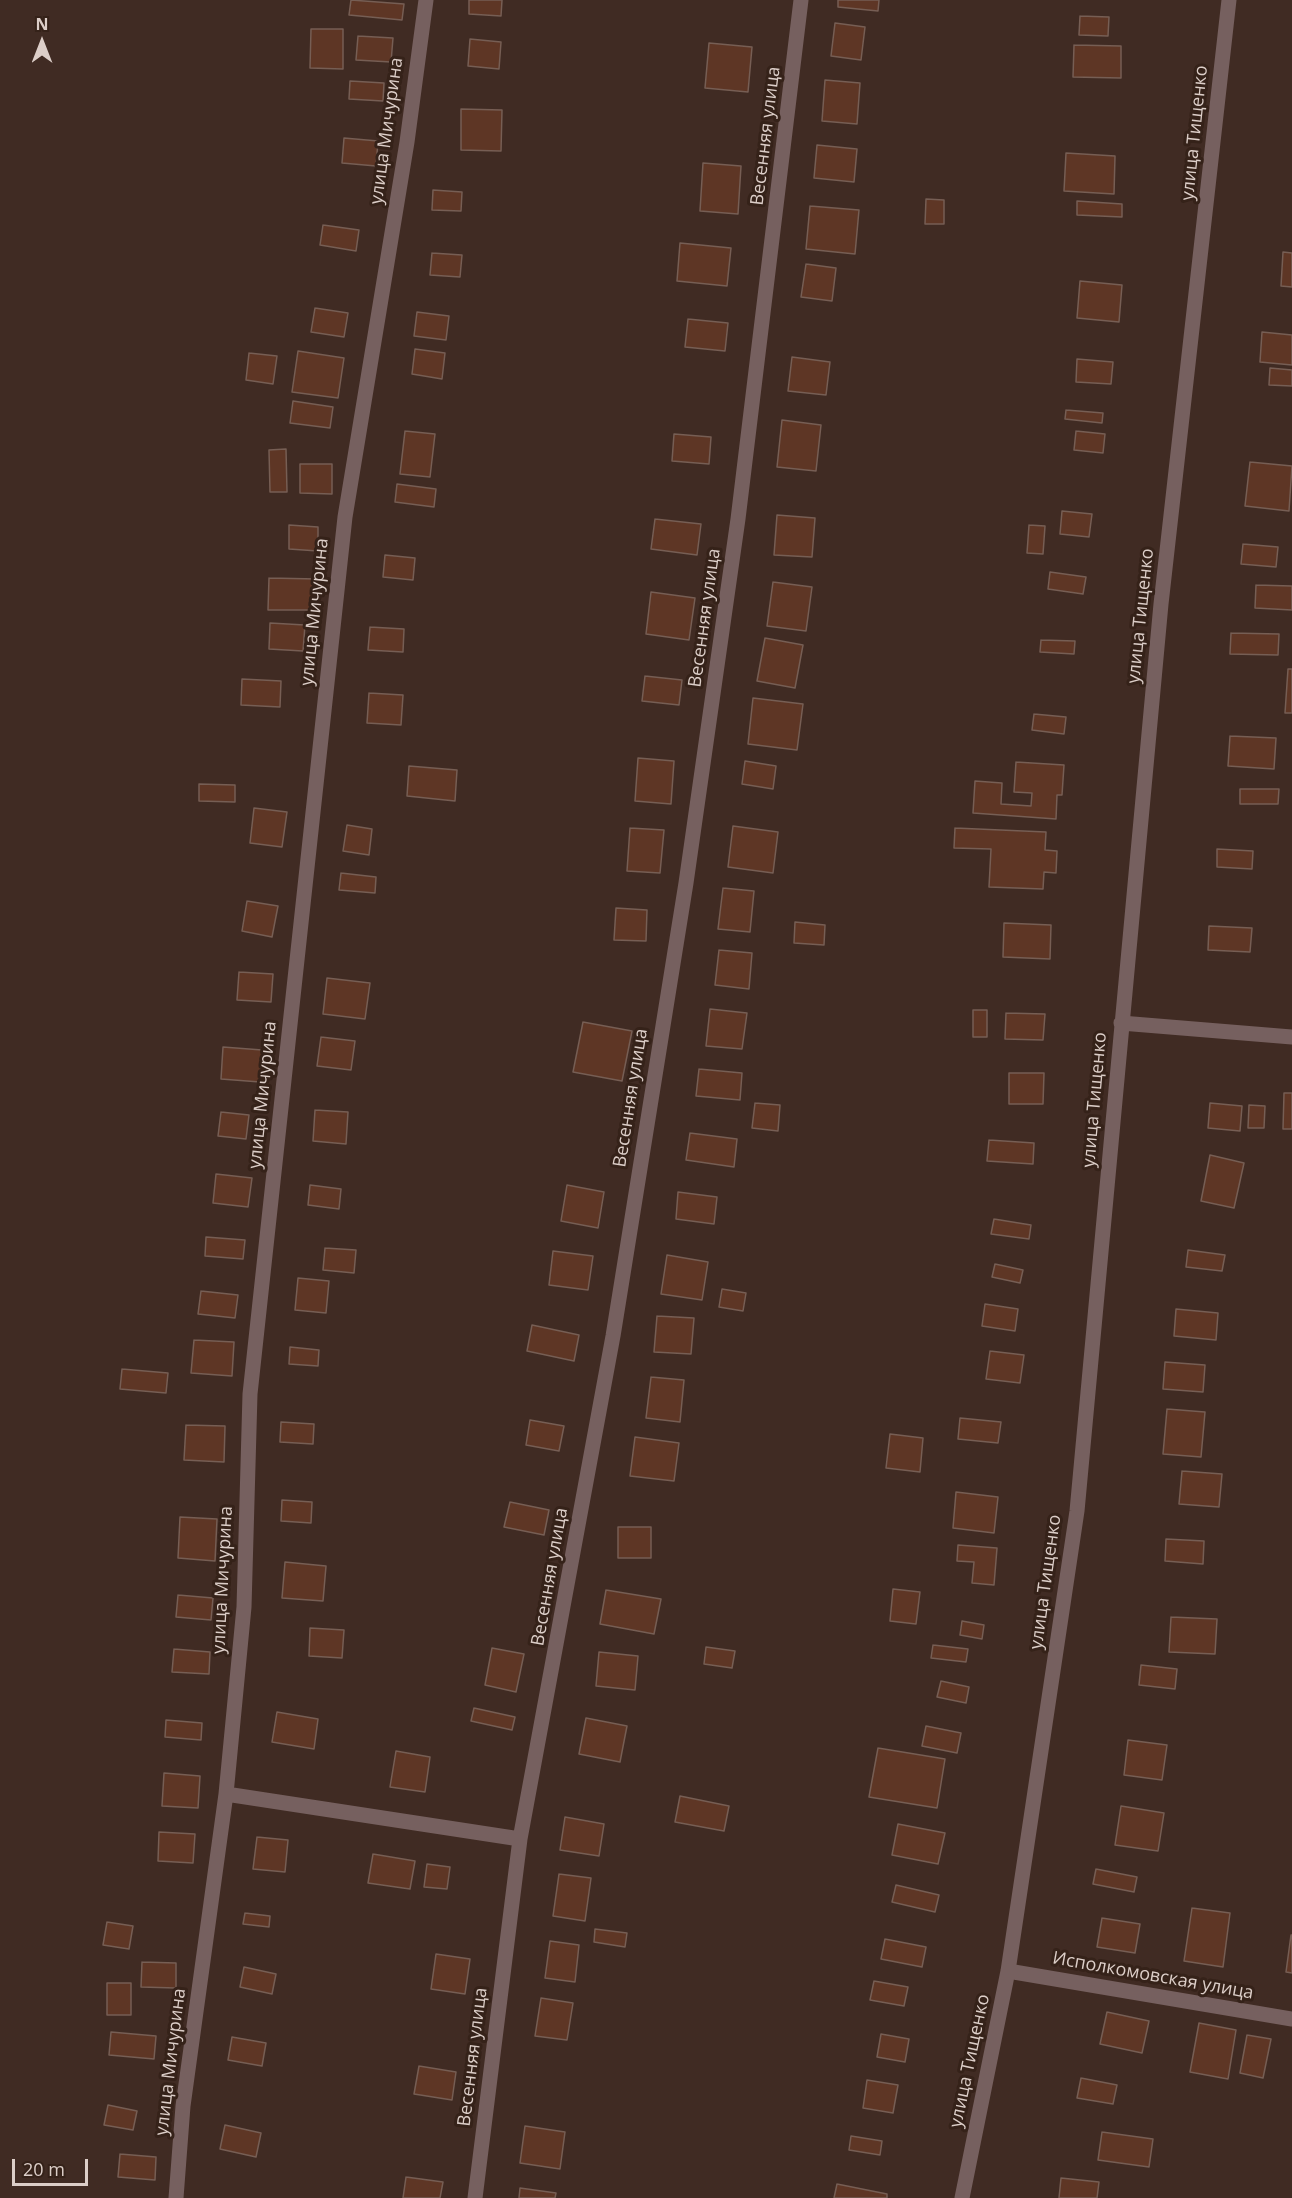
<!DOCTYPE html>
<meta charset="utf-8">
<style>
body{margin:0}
#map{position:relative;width:1292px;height:2198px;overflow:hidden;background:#402b23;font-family:"Open Sans",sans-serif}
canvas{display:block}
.north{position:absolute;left:12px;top:12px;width:60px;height:60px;-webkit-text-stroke:4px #352219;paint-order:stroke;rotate:0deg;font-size:16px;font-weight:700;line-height:24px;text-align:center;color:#dccec8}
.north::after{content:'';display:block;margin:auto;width:21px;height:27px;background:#dccec8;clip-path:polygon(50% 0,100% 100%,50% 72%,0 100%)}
.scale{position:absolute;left:12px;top:2159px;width:76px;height:27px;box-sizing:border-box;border:3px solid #dccec8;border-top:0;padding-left:8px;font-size:18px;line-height:21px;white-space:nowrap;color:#dccec8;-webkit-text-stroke:4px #352219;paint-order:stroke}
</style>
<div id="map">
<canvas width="1292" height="2198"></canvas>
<div class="north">N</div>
<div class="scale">20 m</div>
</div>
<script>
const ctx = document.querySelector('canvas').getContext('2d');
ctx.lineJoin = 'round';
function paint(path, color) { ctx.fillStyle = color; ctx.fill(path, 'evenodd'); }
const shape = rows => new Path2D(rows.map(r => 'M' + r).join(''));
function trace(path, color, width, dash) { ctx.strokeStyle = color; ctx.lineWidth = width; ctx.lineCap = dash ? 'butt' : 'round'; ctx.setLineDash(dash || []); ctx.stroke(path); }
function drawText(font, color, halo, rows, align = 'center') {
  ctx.font = font + ' "Open Sans",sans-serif'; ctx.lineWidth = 6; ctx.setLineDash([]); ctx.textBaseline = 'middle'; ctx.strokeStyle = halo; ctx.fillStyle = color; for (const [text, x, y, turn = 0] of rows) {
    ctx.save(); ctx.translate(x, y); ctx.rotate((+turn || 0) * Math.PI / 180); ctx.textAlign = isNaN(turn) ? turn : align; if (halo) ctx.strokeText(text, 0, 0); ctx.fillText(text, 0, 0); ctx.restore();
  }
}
const building = shape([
 [351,0,404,4,402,20,349,15,351,0],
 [469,0,502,0,501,16,469,14,469,0],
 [838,0,879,0,878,11,838,7,838,0],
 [1080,16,1109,17,1108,36,1079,35,1080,16],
 [835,23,865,27,861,60,831,56,835,23],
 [311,29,343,29,343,69,310,68,311,29],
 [358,36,393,38,391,62,356,60,358,36],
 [470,39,501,42,499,69,468,66,470,39],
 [709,43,752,47,748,92,705,88,709,43],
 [1074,45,1121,46,1121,78,1073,77,1074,45],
 [825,80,860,83,857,124,822,121,825,80],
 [350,81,384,83,383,101,349,99,350,81],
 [461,109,502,110,501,151,461,150,461,109],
 [344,138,378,141,376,166,342,163,344,138],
 [817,145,857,149,854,182,814,178,817,145],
 [1066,153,1115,156,1114,194,1064,191,1066,153],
 [703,163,741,166,738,214,700,211,703,163],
 [433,190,462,192,461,211,432,210,433,190],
 [926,199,944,200,944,224,925,224,926,199],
 [1077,201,1122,204,1122,217,1077,215,1077,201],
 [810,206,859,210,855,254,806,249,810,206],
 [323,225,359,230,356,251,320,245,323,225],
 [680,243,731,248,727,286,677,281,680,243],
 [1283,252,1292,253,1292,287,1281,286,1283,252],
 [432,253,462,255,460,277,430,275,432,253],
 [806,264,836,268,832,301,801,297,806,264],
 [1080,281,1122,285,1119,322,1077,318,1080,281],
 [315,308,348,313,344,337,311,332,315,308],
 [417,312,449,316,446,340,414,336,417,312],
 [688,319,728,323,725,351,685,347,688,319],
 [1262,332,1292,335,1292,365,1260,362,1262,332],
 [415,349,445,353,442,379,412,374,415,349],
 [298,351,344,358,338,398,292,392,298,351],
 [249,353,277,356,273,384,246,380,249,353],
 [792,357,830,362,826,395,788,391,792,357],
 [1077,359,1113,362,1111,384,1076,382,1077,359],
 [1270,368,1292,370,1292,386,1269,385,1270,368],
 [293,401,333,407,330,428,290,423,293,401],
 [1066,410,1103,413,1102,423,1065,419,1066,410],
 [782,420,821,425,816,471,777,467,782,420],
 [405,431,435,434,430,477,400,474,405,431],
 [1076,431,1105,434,1103,453,1074,450,1076,431],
 [674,434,711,437,709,464,672,461,674,434],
 [286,449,287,492,270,492,269,450,286,449],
 [1250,462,1292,466,1289,511,1245,506,1250,462],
 [300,464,332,464,332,494,300,493,300,464],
 [397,484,436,489,434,507,395,502,397,484],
 [1062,511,1092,514,1089,537,1060,534,1062,511],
 [777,515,815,518,812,557,774,555,777,515],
 [655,519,701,524,697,555,651,549,655,519],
 [289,525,318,527,318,551,289,549,289,525],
 [1029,525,1045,526,1043,554,1027,553,1029,525],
 [1243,544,1278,547,1276,567,1241,564,1243,544],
 [385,555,415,558,413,580,383,577,385,555],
 [1050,572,1086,577,1083,594,1048,589,1050,572],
 [269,578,317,579,316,610,268,610,269,578],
 [773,582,812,587,806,631,767,626,773,582],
 [1256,585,1292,586,1292,610,1255,608,1256,585],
 [651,592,695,598,689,640,646,634,651,592],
 [270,623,305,625,303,651,269,649,270,623],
 [370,627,404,629,403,652,368,650,370,627],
 [1231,633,1279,634,1278,655,1230,654,1231,633],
 [765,638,803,645,795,688,757,681,765,638],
 [1041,640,1075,641,1074,654,1040,652,1041,640],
 [1288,669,1292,669,1292,713,1285,713,1288,669],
 [645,676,682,680,679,705,642,701,645,676],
 [242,679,281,681,280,707,241,705,242,679],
 [369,693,403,695,401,725,367,723,369,693],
 [753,698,803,704,797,750,748,744,753,698],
 [1034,714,1066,717,1064,734,1032,730,1034,714],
 [1230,736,1276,738,1274,769,1228,766,1230,736],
 [638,758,674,761,671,804,635,801,638,758],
 [745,761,776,766,773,789,742,784,745,761],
 [1016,762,1064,765,1062,795,1057,795,1056,819,973,813,975,781,1002,783,1001,804,1031,806,1032,793,1014,792,1016,762],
 [409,766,457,770,455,801,407,796,409,766],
 [199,784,235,785,235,802,199,801,199,784],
 [1240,789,1279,789,1278,804,1240,804,1240,789],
 [254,808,287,812,282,847,250,843,254,808],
 [347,825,372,829,369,855,343,851,347,825],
 [733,826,778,832,773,873,728,867,733,826],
 [630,828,664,830,660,873,627,871,630,828],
 [955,828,1046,832,1045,850,1057,851,1056,873,1044,872,1043,889,989,887,991,849,954,848,955,828],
 [1217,849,1253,851,1252,869,1217,867,1217,849],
 [341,873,376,877,375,893,339,890,341,873],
 [723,888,754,891,750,932,718,929,723,888],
 [247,901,278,906,272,937,242,931,247,901],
 [616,908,647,910,646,941,614,940,616,908],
 [795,922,825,925,824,945,794,943,795,922],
 [1004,923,1051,925,1050,959,1003,957,1004,923],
 [1209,926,1252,928,1250,952,1208,950,1209,926],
 [719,950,752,953,749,989,715,985,719,950],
 [239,972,273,974,271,1002,237,1000,239,972],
 [327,978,370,983,365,1019,323,1014,327,978],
 [710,1009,747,1013,742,1049,706,1046,710,1009],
 [973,1010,987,1010,987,1037,973,1037,973,1010],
 [1006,1013,1045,1014,1043,1040,1005,1039,1006,1013],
 [583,1022,632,1031,622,1081,573,1072,583,1022],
 [321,1037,355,1041,351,1070,317,1066,321,1037],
 [223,1047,262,1050,260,1082,221,1079,223,1047],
 [699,1069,742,1073,740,1100,696,1096,699,1069],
 [1009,1073,1044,1073,1043,1104,1009,1104,1009,1073],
 [1284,1093,1292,1093,1292,1129,1283,1129,1284,1093],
 [755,1103,780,1105,778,1131,752,1128,755,1103],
 [1210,1103,1242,1106,1240,1131,1208,1128,1210,1103],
 [1249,1105,1265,1106,1264,1128,1248,1128,1249,1105],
 [315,1110,348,1112,346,1144,313,1141,315,1110],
 [221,1112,249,1115,246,1139,218,1136,221,1112],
 [690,1133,737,1139,734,1167,686,1160,690,1133],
 [989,1140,1034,1143,1033,1164,987,1161,989,1140],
 [1210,1155,1244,1163,1234,1208,1201,1201,1210,1155],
 [216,1174,252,1178,248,1207,213,1203,216,1174],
 [310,1185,341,1189,339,1209,308,1205,310,1185],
 [567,1185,604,1192,598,1228,561,1221,567,1185],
 [678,1192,717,1197,714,1224,676,1219,678,1192],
 [994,1219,1031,1225,1029,1239,991,1234,994,1219],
 [206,1237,245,1240,243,1259,205,1256,206,1237],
 [325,1248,356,1250,354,1273,323,1270,325,1248],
 [1188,1250,1225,1255,1222,1271,1186,1267,1188,1250],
 [553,1251,593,1256,588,1290,549,1285,553,1251],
 [667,1255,708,1262,702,1300,661,1294,667,1255],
 [995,1264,1023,1270,1020,1283,992,1277,995,1264],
 [298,1278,329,1281,326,1313,295,1310,298,1278],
 [722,1289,746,1293,743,1311,719,1307,722,1289],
 [201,1291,238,1295,235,1318,198,1314,201,1291],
 [985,1304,1018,1309,1015,1331,982,1326,985,1304],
 [1176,1309,1218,1313,1216,1340,1174,1336,1176,1309],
 [657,1316,694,1318,691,1354,654,1352,657,1316],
 [532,1325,579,1335,574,1361,527,1351,532,1325],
 [194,1340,234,1342,232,1376,191,1373,194,1340],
 [290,1347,319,1350,318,1366,289,1364,290,1347],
 [990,1351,1024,1355,1020,1383,986,1379,990,1351],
 [1165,1362,1205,1365,1203,1392,1163,1389,1165,1362],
 [122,1369,168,1373,166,1393,120,1389,122,1369],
 [651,1377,684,1380,680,1422,646,1418,651,1377],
 [1167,1409,1205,1412,1201,1457,1163,1454,1167,1409],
 [960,1418,1001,1422,998,1443,958,1439,960,1418],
 [530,1420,564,1426,559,1451,526,1445,530,1420],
 [281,1422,314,1424,313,1444,280,1442,281,1422],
 [186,1425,225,1426,224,1462,184,1460,186,1425],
 [890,1434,923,1438,920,1472,886,1468,890,1434],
 [635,1437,679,1443,674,1481,630,1476,635,1437],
 [1182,1471,1222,1474,1219,1507,1179,1504,1182,1471],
 [956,1492,998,1497,994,1533,953,1528,956,1492],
 [282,1500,312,1502,311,1523,281,1521,282,1500],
 [510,1502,549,1510,544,1535,504,1527,510,1502],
 [180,1517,217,1519,215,1561,178,1558,180,1517],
 [618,1527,651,1527,651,1558,618,1558,618,1527],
 [1166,1539,1204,1541,1203,1564,1165,1561,1166,1539],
 [958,1545,997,1548,994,1585,972,1583,974,1562,957,1561,958,1545],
 [285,1562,326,1566,323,1601,282,1598,285,1562],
 [893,1589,920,1592,916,1624,890,1621,893,1589],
 [606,1590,661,1599,654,1634,600,1624,606,1590],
 [178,1595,213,1598,211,1620,176,1617,178,1595],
 [1171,1617,1217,1619,1215,1654,1169,1652,1171,1617],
 [962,1621,984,1625,982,1639,960,1635,962,1621],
 [310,1628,344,1630,342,1658,309,1656,310,1628],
 [933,1645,968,1649,966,1662,931,1658,933,1645],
 [706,1647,735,1651,732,1668,704,1664,706,1647],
 [492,1648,524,1654,516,1692,485,1685,492,1648],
 [174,1649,210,1652,209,1674,172,1672,174,1649],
 [599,1652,638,1656,635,1690,596,1686,599,1652],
 [1141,1665,1177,1669,1175,1689,1139,1685,1141,1665],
 [941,1681,969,1687,966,1703,937,1697,941,1681],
 [474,1708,515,1717,512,1730,471,1721,474,1708],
 [277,1712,318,1719,314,1749,272,1742,277,1712],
 [586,1718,627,1726,620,1762,579,1754,586,1718],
 [166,1720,202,1723,201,1740,165,1737,166,1720],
 [926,1726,961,1733,957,1753,922,1746,926,1726],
 [1128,1740,1167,1745,1162,1780,1124,1775,1128,1740],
 [878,1748,945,1759,937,1808,869,1797,878,1748],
 [396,1751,430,1757,425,1792,390,1787,396,1751],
 [164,1773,200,1776,198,1808,162,1806,164,1773],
 [680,1796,729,1806,724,1831,675,1822,680,1796],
 [1121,1806,1164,1813,1158,1851,1115,1845,1121,1806],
 [565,1817,604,1824,599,1856,560,1850,565,1817],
 [898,1824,945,1833,938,1864,892,1855,898,1824],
 [159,1832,195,1834,193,1863,158,1861,159,1832],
 [257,1837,288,1840,285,1872,253,1869,257,1837],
 [373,1854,415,1861,410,1889,368,1883,373,1854],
 [427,1864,450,1867,447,1889,424,1887,427,1864],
 [1096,1869,1137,1877,1134,1892,1093,1884,1096,1869],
 [559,1874,591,1878,585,1921,553,1916,559,1874],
 [896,1885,939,1895,935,1912,892,1902,896,1885],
 [1192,1908,1230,1913,1223,1967,1184,1961,1192,1908],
 [245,1913,270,1916,269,1927,243,1924,245,1913],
 [1102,1918,1140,1924,1135,1953,1097,1947,1102,1918],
 [107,1922,133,1926,129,1949,103,1945,107,1922],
 [595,1929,627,1933,625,1947,594,1942,595,1929],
 [1291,1935,1292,1935,1292,1973,1286,1972,1291,1935],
 [885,1939,926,1947,922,1967,881,1959,885,1939],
 [550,1941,579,1945,575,1982,545,1978,550,1941],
 [436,1954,470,1959,465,1994,431,1989,436,1954],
 [142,1962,176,1963,176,1988,141,1987,142,1962],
 [244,1967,276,1974,272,1994,240,1987,244,1967],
 [874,1981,908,1987,904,2006,870,2000,874,1981],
 [107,1983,131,1983,131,2015,107,2015,107,1983],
 [541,1998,573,2003,567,2040,535,2036,541,1998],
 [1107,2012,1149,2021,1142,2053,1100,2044,1107,2012],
 [1199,2023,1236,2030,1228,2079,1190,2072,1199,2023],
 [111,2032,156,2036,154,2059,109,2055,111,2032],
 [881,2034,909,2039,905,2062,877,2057,881,2034],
 [1247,2035,1271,2039,1263,2078,1240,2073,1247,2035],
 [232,2037,266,2043,262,2066,228,2060,232,2037],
 [419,2066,456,2072,452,2100,414,2094,419,2066],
 [1081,2078,1117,2085,1113,2104,1077,2098,1081,2078],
 [867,2080,898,2085,893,2113,863,2108,867,2080],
 [108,2105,137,2111,133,2130,104,2125,108,2105],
 [225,2125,261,2133,256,2157,220,2149,225,2125],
 [525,2126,565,2132,560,2169,520,2163,525,2126],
 [1102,2132,1153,2139,1149,2167,1098,2160,1102,2132],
 [851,2136,882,2141,880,2155,849,2150,851,2136],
 [120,2154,156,2157,155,2180,118,2177,120,2154],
 [406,2177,443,2182,440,2198,403,2198,406,2177],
 [1061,2178,1099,2182,1097,2198,1059,2198,1061,2178],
 [837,2184,887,2194,887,2198,834,2198,837,2184],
 [520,2188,556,2193,555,2198,519,2198,520,2188]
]);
paint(building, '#5e3625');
trace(building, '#765e54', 1.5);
trace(shape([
 [1121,1023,1292,1037],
 [226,1794,520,1839],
 [1008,1971,1292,2019],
 [176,2198,183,2106,226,1794,244,1607,250,1394,345,517,407,142,426,0],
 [475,2198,520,1839,613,1336,686,883,738,519,801,0],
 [962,2198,1008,1971,1077,1511,1161,604,1229,0]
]), '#76605f', 15);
drawText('18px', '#dccec8', '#352219', [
 ["улица Мичурина",387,131,-82],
 ["улица Тищенко",1195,133,-84],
 ["Весенняя улица",766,136,-83],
 ["улица Мичурина",315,612,-84],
 ["улица Тищенко",1141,616,-84],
 ["Весенняя улица",705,618,-82],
 ["улица Мичурина",263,1095,-84],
 ["Весенняя улица",631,1098,-81],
 ["улица Тищенко",1095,1100,-85],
 ["Весенняя улица",550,1577,-80],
 ["улица Мичурина",223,1580,-87],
 ["улица Тищенко",1046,1582,-82],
 ["Исполкомовская улица",1153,1976,10],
 ["Весенняя улица",473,2057,-83],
 ["улица Тищенко",970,2061,-78],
 ["улица Мичурина",171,2062,-83]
]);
</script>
